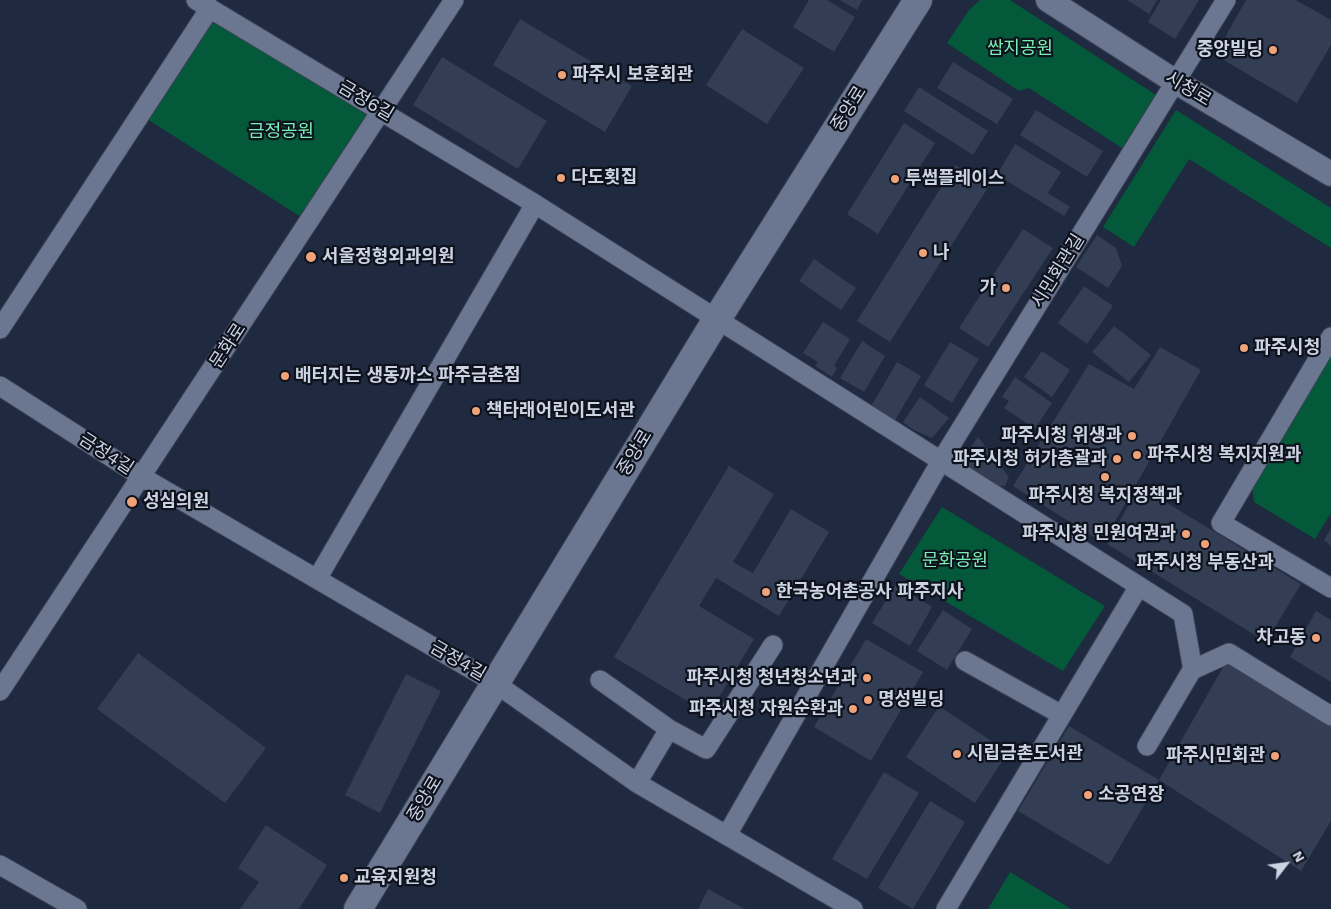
<!DOCTYPE html>
<meta charset="utf-8">
<style>
body{margin:0}
#map{position:relative;width:1331px;height:909px;overflow:hidden;background:#1f293f;font-family:"Work Sans",sans-serif}
canvas{display:block}
.north{position:absolute;left:1261px;top:839px;width:50px;height:50px;-webkit-text-stroke:4px #0d121c;paint-order:stroke;rotate:60deg;font-size:14px;font-weight:700;line-height:20px;text-align:center;color:#ccd3e2}
.north::after{content:'';display:block;margin:auto;width:18px;height:22px;background:#ccd3e2;clip-path:polygon(50% 0,100% 100%,50% 72%,0 100%)}
</style>
<div id="map">
<canvas width="1331" height="909"></canvas>
<div class="north">N</div>
</div>
<script>
const ctx = document.querySelector('canvas').getContext('2d');
ctx.lineJoin = 'round';
function paint(path, color) { ctx.fillStyle = color; ctx.fill(path, 'evenodd'); }
const shape = rows => new Path2D(rows.map(r => 'M' + r).join(''));
function trace(path, color, width, dash) { ctx.strokeStyle = color; ctx.lineWidth = width; ctx.lineCap = dash ? 'butt' : 'round'; ctx.setLineDash(dash || []); ctx.stroke(path); }
function drawText(font, color, halo, rows, align = 'center') {
  ctx.font = font + ' "Work Sans","Noto Sans KR",sans-serif'; ctx.lineWidth = 4.5; ctx.setLineDash([]); ctx.textBaseline = 'middle'; ctx.strokeStyle = halo; ctx.fillStyle = color; for (const [text, x, y, turn = 0] of rows) {
    ctx.save(); ctx.translate(x, y); ctx.rotate((+turn || 0) * Math.PI / 180); ctx.textAlign = isNaN(turn) ? turn : align; if (halo) ctx.strokeText(text, 0, 0); ctx.fillText(text, 0, 0); ctx.restore();
  }
}
paint(shape([
 [980,0,1010,0,1156,95,1122,148,1029,88,1019,91,947,43,969,10],
 [212,17,368,116,304,219,147,119],
 [1176,110,1331,208,1331,248,1189,159,1134,247,1103,227],
 [1331,352,1331,513,1315,539,1254,502,1252,486],
 [942,507,1105,606,1063,671,899,574],
 [1010,872,1071,909,988,909]
]), '#035939');
paint(shape([
 [809,0,827,0,855,17,834,52,793,27],
 [840,0,862,0,857,10],
 [1127,0,1157,0,1149,14],
 [1161,0,1199,0,1175,39,1148,22],
 [1246,0,1296,0,1331,20,1331,45,1297,103,1215,55],
 [520,19,632,86,605,132,493,65],
 [742,29,804,68,767,124,706,85],
 [442,57,547,121,518,169,413,105],
 [953,62,1013,99,997,124,937,88],
 [919,87,988,131,973,155,904,111],
 [1036,110,1103,151,1087,177,1020,135],
 [904,123,935,143,878,234,847,214],
 [1015,144,1061,172,1048,193,1070,207,1064,216,997,175],
 [955,165,989,186,890,342,857,321],
 [1023,229,1053,248,988,347,959,328],
 [1097,235,1116,248,1122,266,1108,288,1076,267],
 [814,259,856,288,841,310,799,281],
 [1084,286,1113,306,1087,344,1058,323],
 [823,322,850,339,834,366,837,368,832,377,815,366,818,362,803,353],
 [1114,326,1151,355,1129,382,1092,352],
 [862,341,885,356,864,392,840,378],
 [950,342,979,359,952,403,924,385],
 [1160,347,1201,370,1103,543,1013,486,1089,364,1134,389],
 [1042,351,1070,370,1052,397,1024,377],
 [897,362,921,376,894,422,870,408],
 [1015,377,1052,403,1035,429,1004,408,1009,401,1002,397],
 [920,397,949,418,932,438,914,430,903,422],
 [978,437,1009,477,1005,486,989,485,968,473,966,454],
 [729,466,774,494,733,562,753,573,791,509,829,532,779,616,716,578,699,606,754,639,709,714,614,657],
 [1139,486,1301,584,1266,642,1107,544],
 [1331,528,1331,546,1324,540],
 [896,584,932,607,910,646,872,623],
 [943,610,972,629,947,670,917,651],
 [1316,611,1331,620,1331,682,1290,657],
 [866,639,923,672,871,761,814,727],
 [138,653,266,748,225,803,97,709],
 [1227,660,1331,724,1331,821,1301,871,1159,780],
 [406,674,441,691,380,813,345,795],
 [939,706,1008,752,975,803,906,757],
 [1069,726,1159,780,1109,865,1018,811],
 [884,772,919,793,867,879,832,859],
 [930,801,965,822,913,909,878,888],
 [266,825,327,865,299,909,240,909,259,882,238,868],
 [708,889,745,909,698,909]
]), '#333d54');
const minor = shape([
 [196,0,535,204,1183,614,1192,665,1192,670,1147,746],
 [0,329,210,8],
 [1331,337,1221,523,1331,588],
 [0,386,142,477,495,683,637,783,853,909],
 [317,579,535,204],
 [965,661,1062,715],
 [1192,670,1229,653,1331,716],
 [600,680,669,729,637,783],
 [0,691,454,0],
 [669,729,706,749,773,645],
 [727,835,941,461,1226,0],
 [0,865,77,909],
 [946,909,1139,586]
]);
const tertiary = shape([
 [1048,0,1176,82,1331,174]
]);
const secondary = shape([
 [358,909,717,319,918,0]
]);
trace(minor, '#3c4356', 21);
trace(tertiary, '#3c4356', 26);
trace(secondary, '#3c4356', 30);
trace(minor, '#6b7791', 19);
trace(tertiary, '#6b7791', 24);
trace(secondary, '#6b7791', 28);
for (const [x, y, r, color] of [
 [1273,50,5,"#f0a279"],
 [562,75,5,"#f0a279"],
 [561,178,5,"#f0a279"],
 [895,179,5,"#f0a279"],
 [923,253,5,"#f0a279"],
 [311,257,6,"#f0a279"],
 [1006,288,5,"#f0a279"],
 [1244,348,5,"#f0a279"],
 [285,376,5,"#f0a279"],
 [476,411,5,"#f0a279"],
 [1132,436,5,"#f0a279"],
 [1137,455,5,"#f0a279"],
 [1117,459,5,"#f0a279"],
 [1105,477,5,"#f0a279"],
 [132,502,6,"#f0a279"],
 [1186,534,5,"#f0a279"],
 [1205,544,5,"#f0a279"],
 [766,592,5,"#f0a279"],
 [1316,638,5,"#f0a279"],
 [867,678,5,"#f0a279"],
 [868,700,5,"#f0a279"],
 [853,709,5,"#f0a279"],
 [957,754,5,"#f0a279"],
 [1275,756,5,"#f0a279"],
 [1088,795,5,"#f0a279"],
 [344,878,5,"#f0a279"]
]) { const dot = new Path2D(); dot.arc(x, y, r, 0, 2 * Math.PI); ctx.fillStyle = color; ctx.fill(dot); trace(dot, '#0d121c', 2); }
drawText('18px', '#79f0b5', '#0d121c', [
 ["쌈지공원",1020,49],
 ["금정공원",281,132],
 ["문화공원",955,561]
]);
drawText('bold 18px', '#ccd3e2', '#0d121c', [
 ["중앙빌딩",1263,50,"right"],
 ["파주시 보훈회관",572,75],
 ["다도횟집",571,178],
 ["투썸플레이스",905,179],
 ["나",933,253],
 ["서울정형외과의원",322,257],
 ["가",996,288,"right"],
 ["파주시청",1254,348],
 ["배터지는 생동까스 파주금촌점",295,376],
 ["책타래어린이도서관",486,411],
 ["파주시청 위생과",1122,436,"right"],
 ["파주시청 복지지원과",1147,455],
 ["파주시청 허가총괄과",1107,459,"right"],
 ["파주시청 복지정책과",1105,496,"center"],
 ["성심의원",143,502],
 ["파주시청 민원여권과",1176,534,"right"],
 ["파주시청 부동산과",1205,563,"center"],
 ["한국농어촌공사 파주지사",776,592],
 ["차고동",1306,638,"right"],
 ["파주시청 청년청소년과",857,678,"right"],
 ["명성빌딩",878,700],
 ["파주시청 자원순환과",843,709,"right"],
 ["시립금촌도서관",967,754],
 ["파주시민회관",1265,756,"right"],
 ["소공연장",1098,795],
 ["교육지원청",354,878]
], 'left');
drawText('18px', '#ccd3e2', '#0d121c', [
 ["시청로",1188,89,31],
 ["금정6길",366,101,31],
 ["중앙로",849,109,-58],
 ["시민회관길",1058,271,-58],
 ["문화로",228,346,-57],
 ["중앙로",635,453,-59],
 ["금정4길",106,454,33],
 ["금정4길",458,661,30],
 ["중앙로",425,799,-59]
]);
</script>
